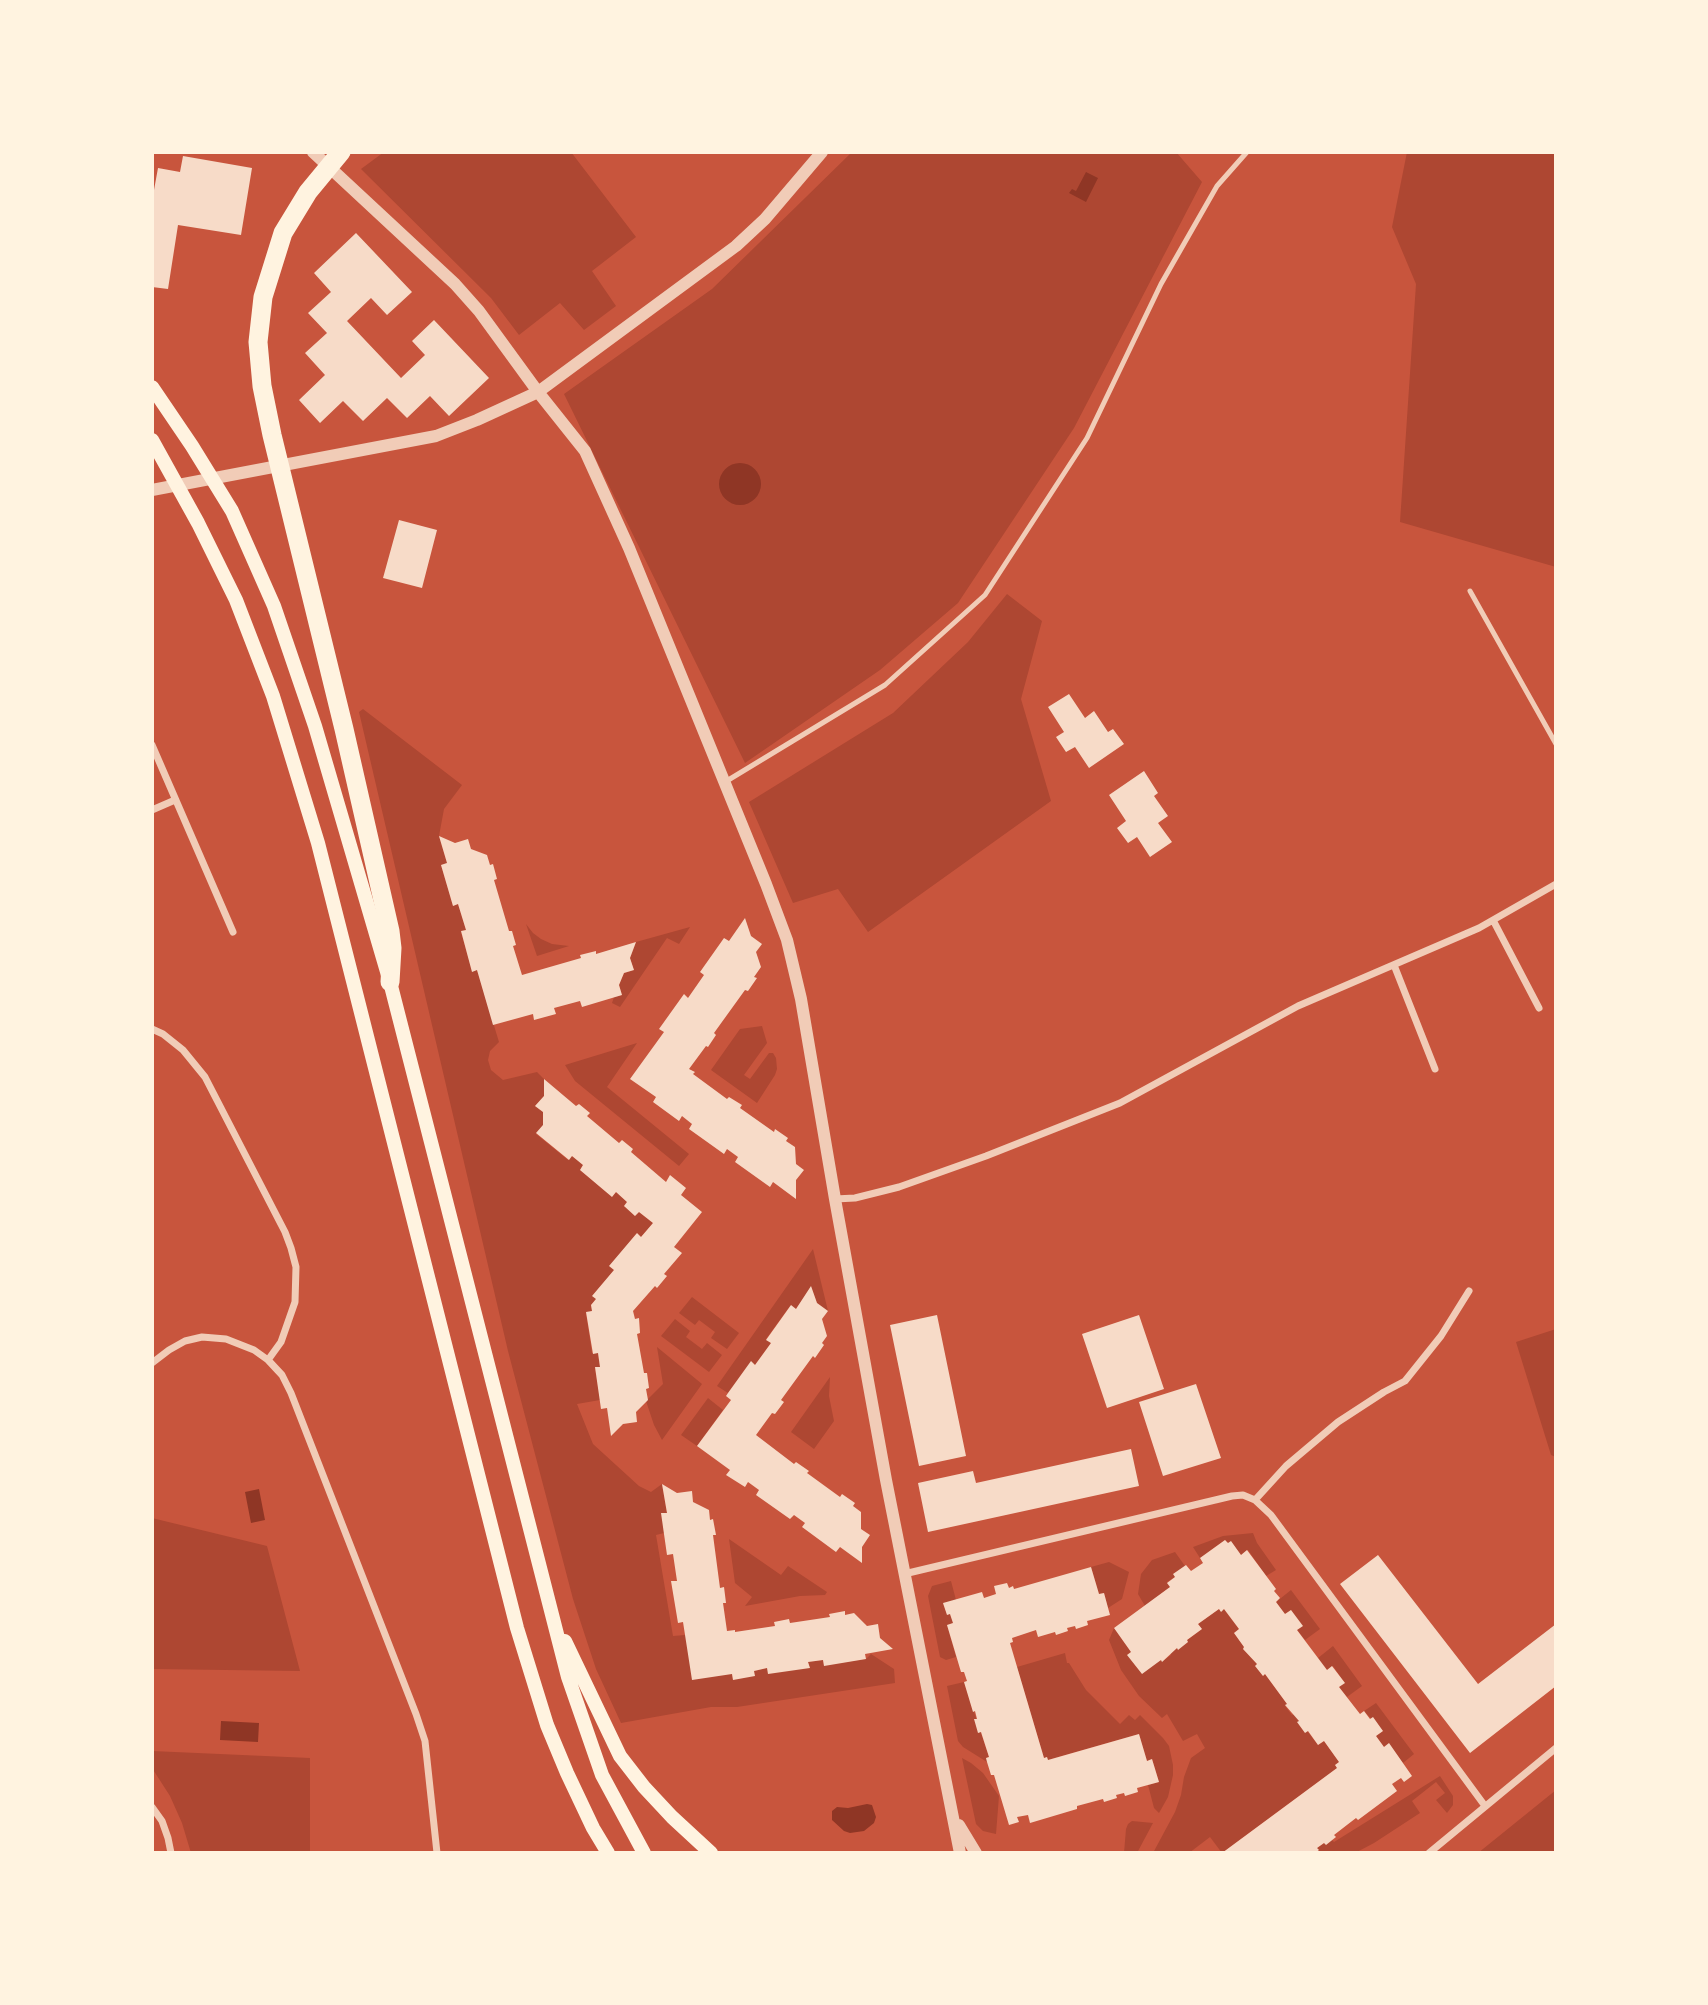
<!DOCTYPE html>
<style>
body{margin:0}
#map{position:relative;width:1708px;height:2005px;overflow:hidden;background:#c8553d;font-family:Quicksand,sans-serif}
canvas{display:block}
.frame{position:absolute;inset:0;border:154px solid #fff3e0;pointer-events:none}
</style>
<div id="map">
<canvas width="1708" height="2005"></canvas>
<div class="frame"></div>
</div>
<script>
const ctx = document.querySelector('canvas').getContext('2d');
ctx.lineJoin = 'round';
function paint(path, color) { ctx.fillStyle = color; ctx.fill(path, 'evenodd'); }
const shape = rows => new Path2D(rows.map(r => 'M' + r).join(''));
function trace(path, color, width, dash) { ctx.strokeStyle = color; ctx.lineWidth = width; ctx.lineCap = dash ? 'butt' : 'round'; ctx.setLineDash(dash || []); ctx.stroke(path); }
paint(shape([
 [384,152,571,152,636,237,592,271,616,306,584,330,560,303,519,335,491,298,361,169],
 [852,152,1176,152,1202,182,1074,428,958,603,880,670,745,763,564,394,712,289],
 [1407,152,1556,152,1556,567,1400,522,1416,284,1392,227],
 [1007,594,1042,621,1021,699,1051,801,868,932,838,889,793,903,749,802,893,713,968,642],
 [363,709,462,785,444,809,439,836,447,863,441,865,453,906,458,904,466,930,461,932,472,971,477,970,499,1042,490,1051,488,1060,491,1070,503,1080,537,1072,544,1079,544,1096,535,1106,543,1112,543,1125,536,1134,568,1160,572,1156,583,1165,580,1170,612,1196,616,1192,627,1202,624,1206,635,1216,639,1212,653,1223,641,1237,636,1234,610,1266,614,1270,593,1295,596,1299,591,1305,592,1311,586,1313,592,1353,598,1353,600,1367,595,1368,600,1400,577,1404,593,1444,639,1486,651,1492,662,1484,667,1513,662,1514,664,1533,656,1535,673,1636,685,1635,732,1674,733,1680,754,1671,767,1668,810,1668,808,1662,823,1660,824,1665,866,1659,871,1654,894,1669,895,1683,737,1707,711,1707,621,1723,596,1669,573,1599,508,1351,359,712],
 [526,924,533,933,541,939,552,944,569,946,537,956],
 [690,927,679,944,667,938,620,1007,612,1003,614,997,622,995,619,985,624,973,634,970,630,958,636,942],
 [762,1026,767,1043,744,1075,750,1079,769,1053,773,1053,776,1058,777,1069,775,1075,757,1103,711,1070,740,1029],
 [637,1043,607,1087,689,1154,679,1166,575,1081,565,1065],
 [813,1249,828,1311,817,1303,811,1287,796,1309,790,1306,766,1339,771,1343,755,1365,751,1362,728,1393,717,1386],
 [692,1297,739,1333,727,1349,711,1338,715,1332,699,1320,695,1325,679,1313],
 [675,1319,690,1331,686,1337,702,1349,707,1343,722,1355,709,1372,661,1336],
 [1556,1329,1556,1457,1551,1455,1516,1342],
 [657,1347,702,1384,662,1440,654,1425,646,1401,663,1384],
 [830,1377,829,1396,834,1421,814,1449,791,1432],
 [708,1398,723,1410,697,1446,681,1435],
 [152,1518,267,1546,300,1671,152,1669],
 [1253,1533,1257,1543,1276,1570,1266,1576,1248,1550,1241,1555,1231,1542,1228,1543,1225,1540,1200,1558,1193,1547,1223,1536],
 [729,1539,781,1575,788,1566,827,1592,825,1595,800,1596,745,1606,752,1597,735,1583],
 [1175,1552,1185,1566,1174,1574,1175,1577,1167,1582,1170,1587,1145,1606,1138,1594,1141,1574,1152,1560],
 [1109,1562,1129,1572,1122,1599,1108,1608,1104,1593,1099,1594,1091,1567],
 [951,1581,956,1600,943,1604,947,1614,950,1614,953,1623,947,1625,956,1657,946,1660,940,1657,928,1596,932,1586],
 [1291,1590,1320,1629,1305,1640,1297,1630,1302,1626,1291,1610,1285,1614,1276,1602],
 [1219,1609,1221,1611,1224,1609,1239,1629,1234,1633,1244,1647,1243,1649,1257,1664,1256,1666,1263,1676,1265,1674,1287,1704,1285,1706,1292,1715,1294,1714,1318,1745,1324,1741,1339,1762,1335,1765,1337,1768,1222,1853,1210,1837,1189,1853,1153,1853,1175,1812,1181,1795,1184,1777,1191,1758,1205,1748,1197,1734,1183,1741,1167,1714,1162,1718,1139,1696,1121,1670,1109,1640,1114,1628,1131,1652,1127,1655,1163,1661,1171,1655,1170,1653,1188,1642,1187,1640,1202,1629,1198,1624],
 [1333,1646,1362,1686,1347,1697,1339,1687,1344,1682,1333,1666,1327,1670,1318,1658],
 [1065,1653,1067,1663,1069,1663,1086,1690,1120,1724,1129,1715,1135,1720,1140,1715,1163,1738,1169,1746,1173,1765,1173,1775,1168,1797,1159,1813,1154,1808,1148,1785,1159,1782,1152,1759,1147,1761,1139,1734,1048,1760,1047,1757,1044,1758,1017,1667],
 [964,1682,989,1757,986,1758,987,1762,963,1747,958,1741,947,1686],
 [1376,1703,1414,1754,1403,1763,1388,1744,1384,1747,1376,1736,1383,1731,1364,1711],
 [152,1751,310,1758,310,1853,191,1853,182,1823,170,1796,152,1768],
 [962,1758,971,1763,983,1773,999,1796,996,1834,983,1831,976,1824],
 [1440,1776,1453,1796,1453,1805,1447,1813,1436,1800,1445,1793,1436,1782,1412,1801,1420,1813,1374,1843,1355,1853,1315,1853,1319,1850,1317,1848,1324,1843,1332,1840,1334,1842],
 [1556,1790,1556,1853,1478,1853],
 [1132,1821,1153,1823,1137,1853,1124,1853,1126,1829,1128,1824]
]), '#ae4732');
paint(shape([
 [1086,172,1098,178,1086,202,1069,193,1072,189,1076,191],
 '719 484a21 21 0 1 1 42 0a21 21 0 1 1-42 0Z',
 [259,1489,265,1520,251,1523,245,1492],
 [221,1721,259,1723,258,1742,220,1740],
 [867,1804,872,1805,876,1817,874,1823,864,1831,850,1833,844,1831,832,1820,832,1811,837,1807,848,1808]
]), '#8f3625');
paint(shape([
 [183,156,252,168,241,235,178,225,168,289,152,287,152,201,158,168,180,172],
 [356,233,412,292,387,315,371,298,347,321,401,378,425,355,412,341,434,320,489,378,449,416,430,396,407,418,387,398,363,421,343,401,320,423,299,400,325,375,305,353,327,333,308,313,331,292,314,273],
 [399,520,437,530,422,588,383,578],
 [1069,694,1085,718,1094,711,1108,732,1113,729,1124,744,1089,768,1075,747,1066,752,1056,737,1064,732,1048,707],
 [1144,771,1158,793,1154,796,1168,816,1158,823,1172,842,1150,857,1137,837,1128,843,1117,828,1126,821,1109,795],
 [439,836,455,843,468,839,471,849,487,855,490,865,493,864,497,879,494,880,509,931,512,931,516,945,513,946,522,975,581,958,580,955,596,951,596,954,636,942,630,958,634,970,624,973,619,985,622,995,582,1007,580,1001,554,1008,556,1014,534,1020,533,1014,493,1025,477,970,472,972,461,931,466,930,458,904,453,906,441,865,447,863],
 [745,918,751,936,762,944,756,952,761,967,754,977,757,978,748,991,745,990,714,1033,716,1035,708,1047,706,1046,689,1069,695,1072,693,1074,727,1099,729,1097,742,1105,740,1108,774,1132,775,1129,788,1138,786,1141,795,1147,796,1164,804,1170,796,1180,796,1199,773,1182,770,1187,735,1162,738,1157,727,1149,724,1154,689,1129,692,1124,682,1116,679,1121,653,1102,656,1097,630,1079,664,1032,659,1029,684,994,688,998,704,975,700,972,724,938,729,941],
 [544,1079,576,1106,579,1104,590,1113,587,1116,619,1143,622,1140,633,1149,631,1152,666,1182,670,1175,686,1188,681,1195,702,1212,674,1247,682,1253,664,1274,667,1276,657,1288,655,1286,633,1311,635,1319,639,1318,640,1333,637,1334,644,1373,647,1373,649,1388,646,1389,648,1400,636,1412,637,1422,623,1424,611,1436,607,1408,601,1409,595,1367,600,1367,598,1353,593,1354,586,1312,592,1311,591,1305,596,1299,592,1296,614,1270,609,1266,637,1233,641,1237,653,1223,639,1212,635,1216,624,1206,627,1202,616,1192,612,1197,580,1170,583,1165,572,1156,569,1160,536,1133,543,1125,543,1112,535,1106,544,1096],
 [811,1286,817,1303,828,1311,822,1319,827,1336,822,1343,824,1345,815,1358,813,1356,781,1400,784,1402,775,1414,772,1413,756,1435,794,1464,796,1462,809,1471,807,1473,840,1497,842,1494,855,1503,853,1506,861,1512,861,1529,870,1535,862,1547,862,1563,840,1547,836,1552,802,1527,805,1523,794,1515,790,1519,756,1495,759,1490,748,1482,745,1487,726,1475,730,1470,697,1446,731,1400,726,1396,728,1393,751,1361,755,1365,771,1343,766,1340,791,1305,796,1309],
 [937,1315,966,1456,919,1466,890,1325],
 [1139,1315,1164,1389,1107,1408,1082,1334],
 [1196,1384,1221,1458,1163,1476,1139,1402],
 [1131,1449,1139,1486,928,1532,918,1483,973,1471,976,1483],
 [662,1484,677,1493,692,1491,693,1502,709,1510,710,1520,713,1519,716,1535,713,1535,720,1588,724,1587,726,1603,723,1603,727,1631,735,1630,735,1632,775,1626,774,1622,789,1619,790,1623,830,1617,829,1614,845,1611,845,1615,854,1613,867,1626,878,1624,880,1638,893,1649,865,1654,866,1659,824,1666,823,1660,808,1662,810,1668,768,1674,767,1668,754,1671,755,1676,733,1680,732,1674,692,1680,683,1622,678,1623,671,1581,677,1581,673,1554,667,1555,661,1513,667,1513],
 [1225,1540,1228,1543,1231,1541,1241,1555,1247,1550,1276,1589,1274,1591,1280,1598,1276,1602,1285,1614,1291,1610,1303,1626,1297,1630,1327,1670,1332,1666,1345,1683,1339,1687,1360,1714,1364,1711,1370,1719,1373,1717,1383,1731,1376,1736,1384,1747,1389,1743,1412,1776,1404,1782,1401,1778,1392,1784,1397,1791,1358,1820,1356,1818,1334,1835,1336,1837,1326,1845,1324,1843,1317,1848,1319,1850,1315,1853,1222,1853,1337,1768,1335,1765,1339,1762,1324,1741,1318,1745,1308,1731,1305,1733,1297,1722,1299,1721,1285,1705,1287,1704,1265,1674,1263,1676,1255,1666,1257,1664,1243,1649,1244,1647,1234,1633,1239,1629,1224,1609,1221,1612,1219,1609,1198,1624,1202,1629,1187,1640,1188,1642,1178,1650,1177,1648,1162,1662,1161,1660,1142,1674,1127,1655,1131,1652,1114,1628,1170,1587,1167,1583,1175,1577,1173,1574,1186,1565,1191,1571,1203,1563,1200,1558],
 [1378,1555,1478,1684,1556,1624,1556,1686,1470,1753,1340,1584],
 [1091,1567,1099,1594,1104,1593,1110,1615,1087,1621,1088,1625,1076,1629,1075,1626,1067,1628,1068,1631,1056,1635,1055,1632,1038,1637,1036,1630,1012,1638,1013,1642,1010,1643,1044,1758,1047,1757,1048,1760,1139,1734,1147,1761,1152,1759,1159,1782,1137,1788,1138,1792,1125,1796,1124,1793,1116,1795,1117,1798,1104,1802,1103,1799,1077,1806,1077,1809,1030,1823,1028,1815,1017,1817,1019,1822,1009,1825,994,1775,991,1775,987,1762,986,1758,989,1757,981,1732,978,1733,974,1719,977,1719,975,1711,973,1712,964,1682,967,1681,964,1672,961,1672,947,1625,953,1623,950,1614,947,1615,943,1603,982,1592,984,1598,996,1594,994,1586,1007,1583,1009,1588,1013,1586,1014,1589]
]), '#f7dbc8');
trace(shape([
 [1470,591,1556,744],
 [725,782,885,685,985,595,1087,438,1161,284,1217,186,1247,152]
]), '#f1ccb7', 5);
trace(shape([
 [152,745,233,932],
 [152,810,175,800],
 [1493,920,1539,1008],
 [1394,965,1435,1069],
 [152,1029,163,1034,183,1050,205,1077,285,1232,291,1248,296,1267,295,1302,281,1342,268,1360],
 [835,1199,855,1198,899,1187,986,1156,1120,1103,1298,1006,1479,928,1556,884],
 [152,1363,169,1350,185,1341,202,1337,226,1339,254,1350,268,1360,282,1375,291,1393,416,1714,425,1741,437,1853],
 [1255,1500,1286,1466,1338,1422,1384,1392,1405,1381,1441,1336,1469,1291],
 [904,1574,1232,1496,1243,1495,1255,1500,1271,1515,1485,1806],
 [152,1807,162,1821,168,1838,171,1853],
 [1429,1853,1556,1748]
]), '#f1ccb7', 7);
trace(shape([
 [313,152,455,284,479,311,538,392,585,451,629,548,766,884,787,940,801,999,835,1199,886,1480,960,1853],
 [152,490,436,436,477,420,538,392,736,246,765,219,822,152],
 [959,1825,976,1853]
]), '#f1ccb7', 12);
trace(shape([
 [152,387,192,446,232,511,274,606,315,726,390,982,568,1677,602,1775,644,1853],
 [152,440,198,523,236,600,273,696,318,843,517,1628,547,1725,567,1773,593,1828,608,1853],
 [565,1641,620,1756,644,1787,672,1817,711,1853]
]), '#fff3e0', 14);
trace(shape([
 [341,152,308,192,283,233,263,297,258,342,262,386,272,435,344,729,390,931,392,948,390,982]
]), '#fff3e0', 19);
</script>
